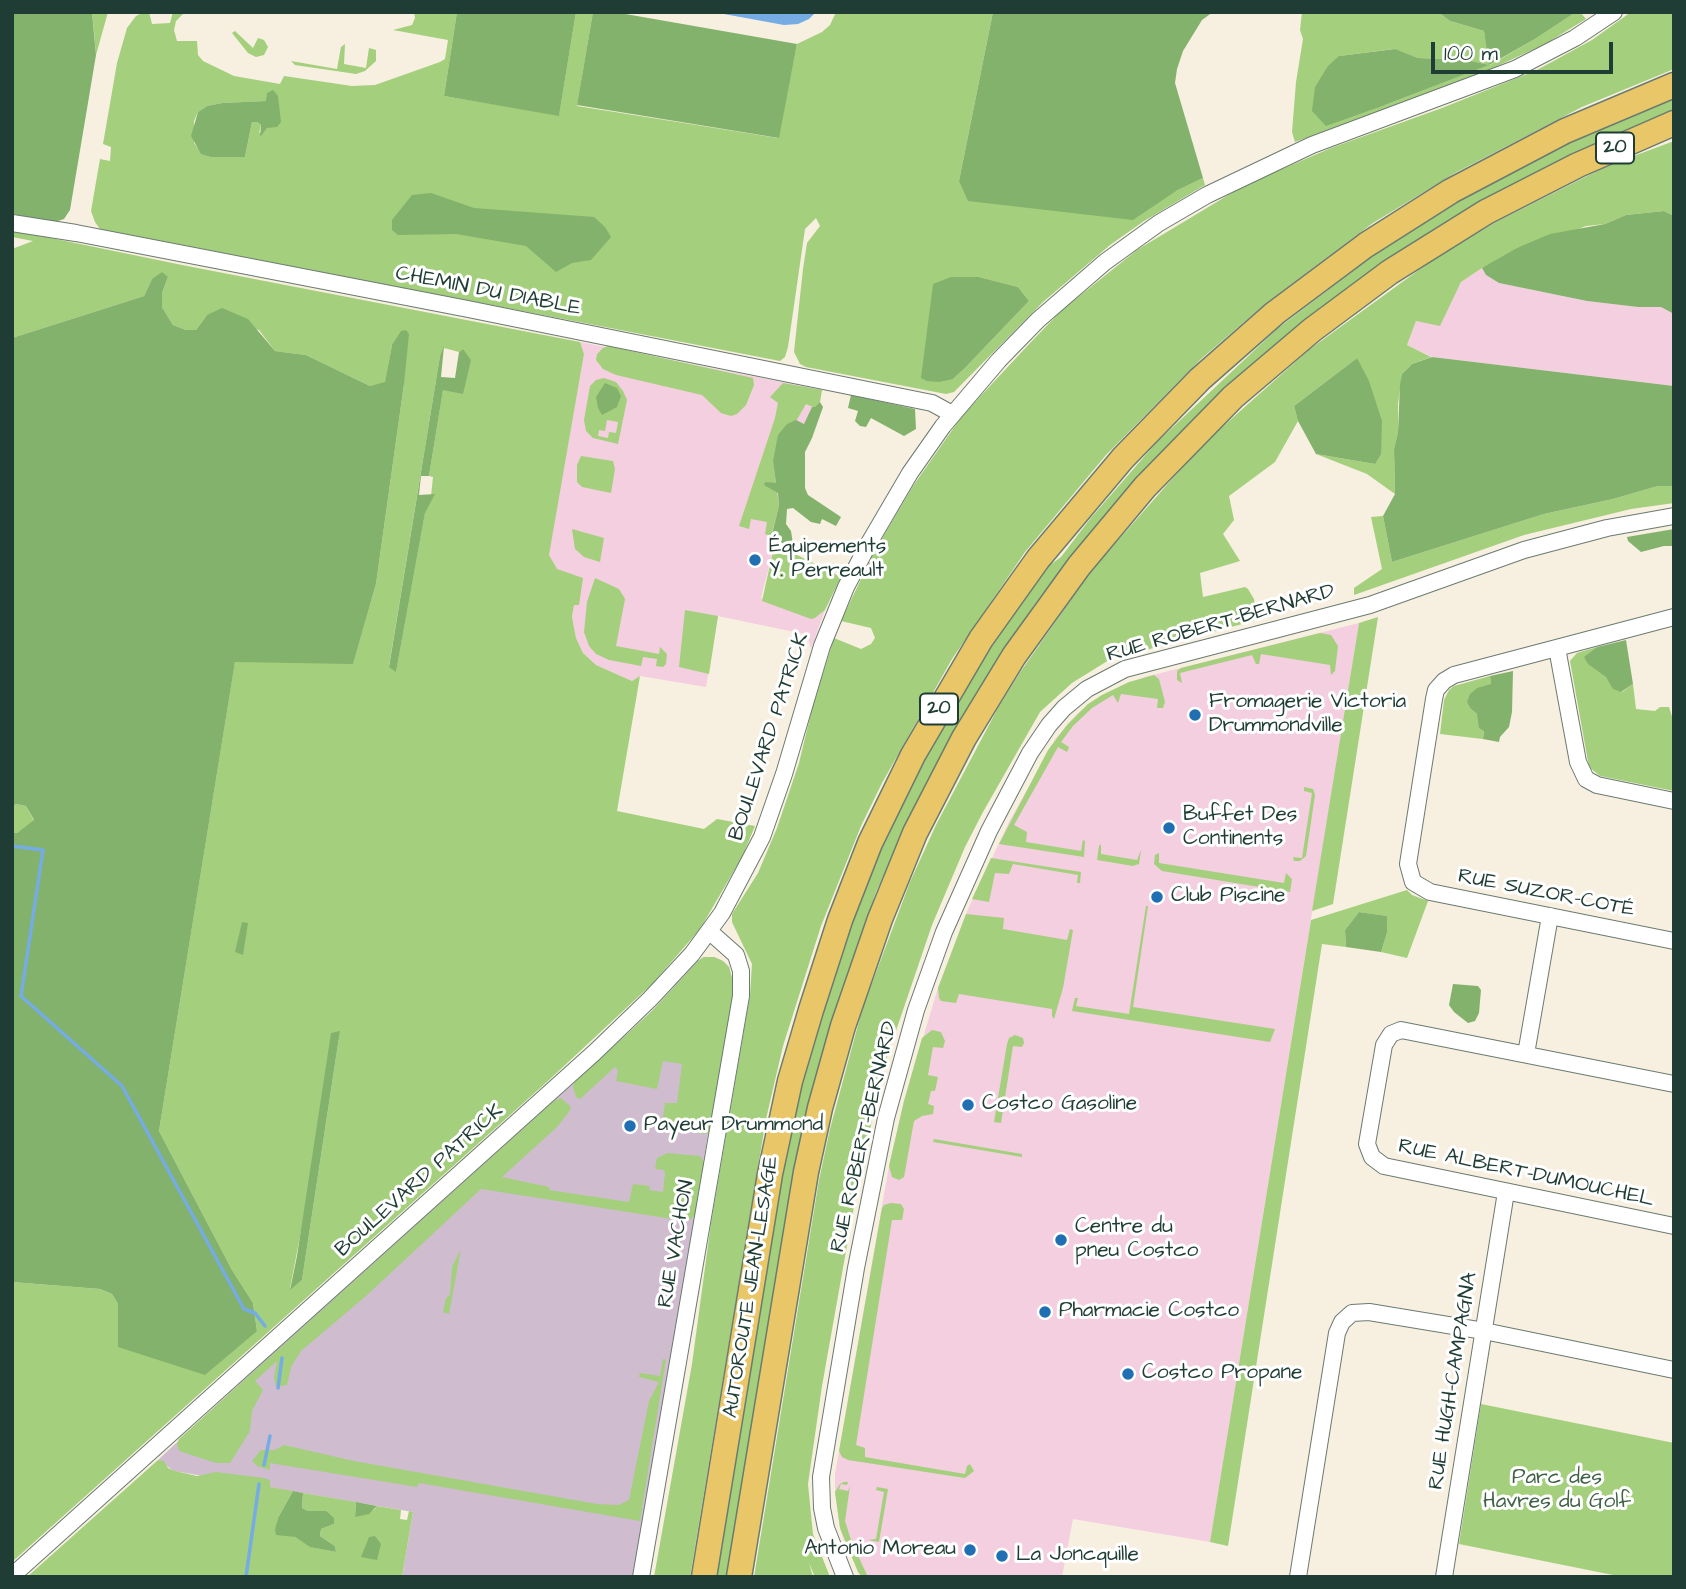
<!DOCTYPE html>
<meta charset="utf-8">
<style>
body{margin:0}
#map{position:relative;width:1686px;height:1589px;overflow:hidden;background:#f7efe0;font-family:"Architects Daughter",sans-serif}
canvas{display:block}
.frame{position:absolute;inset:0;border:14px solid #1f3d34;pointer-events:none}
.scale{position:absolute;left:1431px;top:42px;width:182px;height:32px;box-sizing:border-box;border:4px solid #1f3d34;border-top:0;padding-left:9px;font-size:21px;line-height:24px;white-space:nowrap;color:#1f3d34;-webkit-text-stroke:5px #fff;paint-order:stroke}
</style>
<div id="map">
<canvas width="1686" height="1589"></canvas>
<div class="frame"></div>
<div class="scale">100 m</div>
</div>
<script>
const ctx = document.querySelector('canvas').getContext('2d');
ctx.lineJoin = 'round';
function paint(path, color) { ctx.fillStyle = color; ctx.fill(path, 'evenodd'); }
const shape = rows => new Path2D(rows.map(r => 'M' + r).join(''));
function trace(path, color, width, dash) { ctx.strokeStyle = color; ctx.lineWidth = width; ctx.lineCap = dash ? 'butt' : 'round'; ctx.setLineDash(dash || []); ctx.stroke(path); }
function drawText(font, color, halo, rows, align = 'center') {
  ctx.font = font + ' "Architects Daughter",sans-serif'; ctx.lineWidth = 6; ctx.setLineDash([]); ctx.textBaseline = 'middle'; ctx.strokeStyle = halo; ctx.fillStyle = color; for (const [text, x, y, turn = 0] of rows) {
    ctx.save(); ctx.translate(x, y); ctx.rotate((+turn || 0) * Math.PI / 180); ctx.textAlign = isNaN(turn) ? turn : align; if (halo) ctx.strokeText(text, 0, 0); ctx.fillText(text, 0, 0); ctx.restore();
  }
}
paint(shape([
 [1482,268,1486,275,1499,283,1587,301,1638,307,1661,307,1674,314,1674,386,1432,357,1407,345,1416,321,1440,325,1461,282],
 [580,342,822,390,820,402,813,409,771,536,770,542,774,547,761,598,815,618,825,610,811,649,808,637,804,634,718,616,706,687,640,676,632,681,596,665,583,653,576,638,572,617,574,605,542,591,584,354],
 [1359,623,1210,1542,1073,1519,1062,1577,862,1577,845,1544,840,1528,835,1492,835,1474,889,1166,904,1101,938,988,968,909,1009,822,1056,738,1078,713,1102,695,1145,677]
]), '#f3cfe0');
paint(shape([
 [704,957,714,957,723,961,729,967,733,982,635,1577,402,1577,413,1512,174,1471,158,1460,265,1360,574,1083,652,1011,698,961]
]), '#cfbdcf');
paint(shape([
 [92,12,108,12,96,55,94,31],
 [144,12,149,12,152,24,170,23,173,12,183,12,184,13,176,21,174,30,177,41,197,41,198,55,203,61,234,76,280,84,284,76,352,86,375,85,440,62,445,59,448,40,393,30,412,25,415,18,414,12,457,12,444,96,559,115,576,12,593,12,577,106,778,138,797,44,822,32,830,25,836,12,993,12,959,181,1176,191,1203,178,1205,185,1144,221,1110,245,1043,302,954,392,946,394,806,367,800,364,794,352,803,269,807,243,820,226,816,218,805,229,788,347,785,357,780,361,100,229,95,222,91,211,100,159,110,161,111,147,103,144,117,63,127,28,136,16],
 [267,93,267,128,259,133,261,125,257,122,252,122,245,157,210,157,202,154,194,143,194,121,198,112,207,106,222,103,267,101],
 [951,277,979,277,1018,287,1029,301,965,368,953,379],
 [1302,12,1438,12,1450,21,1484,31,1490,65,1535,39,1576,12,1580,12,1586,19,1545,44,1491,69,1295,142,1292,132,1296,82,1303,39,1300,30],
 [1394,49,1418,58,1467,60,1488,65,1385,105,1339,56],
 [1631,12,1674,12,1674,69,1582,107,1455,173,1373,223,1266,303,1201,359,1106,455,1025,552,952,659,882,783,861,826,821,926,783,1046,766,1119,690,1577,654,1577,692,1364,711,1223,750,995,752,964,732,922,732,914,758,873,777,828,799,763,812,709,834,638,861,649,871,644,875,638,871,628,841,621,873,554,913,486,962,416,1031,342,1062,310,1137,250,1245,185,1331,148,1442,108,1537,70,1592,40],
 [235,31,253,48,258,38,264,40,268,47,264,55,256,57,248,53,232,33],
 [345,44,344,64,366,68,369,48,376,50,376,61,365,71,356,74,295,65,291,61,337,69,341,47],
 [1674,96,1674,112,1444,225,1070,558,1035,604,995,664,962,717,900,839,876,892,854,957,730,1577,716,1577,792,1117,826,992,872,864,921,761,984,654,1043,570,1061,557,1090,519,1156,443,1277,329,1398,237,1453,203,1567,142],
 [1674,141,1674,216,1664,211,1626,215,1605,224,1586,226,1482,268,1461,282,1440,326,1416,321,1407,345,1431,357,1412,364,1402,374,1398,404,1398,432,1394,449,1395,494,1367,474,1316,454,1375,464,1357,358,1294,406,1298,421,1275,462,1229,496,1234,520,1223,534,1240,561,1200,573,1203,597,1245,587,1248,589,1254,599,1257,620,1109,660,1072,683,1040,712,983,812,965,847,932,925,885,1063,859,1178,822,1386,808,1484,813,1534,830,1577,815,1577,809,1563,813,1577,754,1577,819,1180,830,1129,862,1010,910,882,936,825,998,708,1021,671,1092,570,1172,479,1211,437,1310,349,1434,259,1494,223,1607,166],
 [12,230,182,265,580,342,584,354,549,555,557,569,583,578,579,605,574,605,572,617,576,638,583,653,596,665,632,681,640,676,617,811,704,829,717,819,755,826,742,857,700,929,653,983,549,1080,12,1562,12,1282,100,1289,112,1294,118,1304,257,1331,253,1303,232,1270,159,1131,235,661,353,663,376,584,404,384,392,345,385,383,370,386,306,355,275,351,259,330,207,315,196,330,186,330,173,325,162,307,162,293,168,277,152,279,144,296,12,338,12,249,33,241,12,237],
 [444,348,459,352,463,349,462,393,443,389,429,476,433,477,431,496,434,495,425,512,396,671,389,666,440,356],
 [340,1031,302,1280,290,1289,290,1288],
 [608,346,753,378,754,385,746,405,737,414,731,416,721,413,702,395,616,375,603,369,596,360,597,354,603,348],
 [604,378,616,382,623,391,627,400,618,444,593,438,586,431,584,420,590,386,596,380],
 [607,420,618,422,616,433,609,432,608,438,598,436,599,430,605,431],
 [783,383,822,390,820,402,815,408,806,404,773,461,779,506,771,536,765,534,767,522,751,519,749,529,739,526,775,418,778,403,770,397],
 [581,456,613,461,615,469,611,493,582,487,577,482,577,465],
 [1658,486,1674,486,1674,503,1631,509,1524,535,1354,595,1354,588,1382,569,1371,517,1383,516,1392,562,1544,514,1613,499],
 [572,529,604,538,600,562,584,557,575,549],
 [774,547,797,555,841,577,825,610,815,618,811,619,762,601],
 [595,578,619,589,625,599,616,646,659,654,660,647,667,654,666,664,663,667,656,666,657,659,643,657,641,666,609,660,596,654,589,646,584,632,587,602],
 [685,610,718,616,709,674,679,667],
 [1378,617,1333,904,1312,911,1359,623],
 [1320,633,1331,635,1338,646,1335,671,1331,675,1330,665,1261,654,1259,664,1256,664,1252,655,1180,673,1182,683,1177,680,1177,671,1181,668],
 [1597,647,1585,657,1622,692,1633,684,1636,709,1655,711,1660,707,1669,707,1674,723,1674,791,1600,776,1589,767,1570,661,1577,653],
 [1154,675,1159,679,1165,702,1163,708,1157,708,1158,699,1121,694,1118,703,1113,695,1092,708,1073,726,1061,742,1069,747,1067,752,1058,747,1014,825,1027,832,1026,842,1081,851,1083,840,1085,841,1084,857,999,844,1048,750,1067,725,1088,704,1102,695,1129,682],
 [1490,676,1491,684,1471,709,1477,714,1484,730,1483,739,1440,734,1444,700,1449,690,1454,686],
 [1304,787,1313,789,1315,795,1306,856,1300,861,1294,861,1293,857,1302,858,1312,793,1304,791],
 [16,804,26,806,34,821,17,833,12,833,12,807],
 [1101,844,1101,854,1137,860,1141,850,1139,864,1133,866,1097,860,1099,846],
 [1159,853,1159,863,1284,883,1286,873,1292,879,1290,892,1162,871,1154,864,1155,855],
 [991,858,1081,872,1080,883,1077,883,1078,875,1013,864,1009,874,995,873,989,902,972,899],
 [1407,890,1412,895,1428,901,1407,958,1381,952,1387,933,1386,916,1359,912,1345,930,1346,947,1322,944,1228,1546,1210,1542,1311,920],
 [1146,906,1148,906,1133,1007,1275,1029,1270,1042,1072,1011,1075,998,1078,998,1076,1006,1129,1014],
 [966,914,1004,918,1003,929,1067,940,1070,929,1073,930,1063,988,1054,1019,1052,1016,1052,1009,959,994,956,1003,941,1001,939,998,938,988],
 [704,957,714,957,723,961,729,967,733,982,733,998,711,1128,708,1133,704,1134,675,1128,663,1117,665,1103,677,1103,682,1064,663,1061,657,1089,616,1081,618,1070,615,1067,580,1099,576,1097,573,1087,574,1083,652,1011,698,961],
 [932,1030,941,1032,945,1041,943,1048,933,1047,928,1075,938,1077,935,1091,931,1091,928,1104,934,1106,933,1114,922,1116,914,1121,904,1177,899,1180,892,1177,889,1166,904,1101,922,1038],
 [1015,1035,1023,1038,1024,1043,1022,1047,1013,1046,1001,1123,994,1122,1007,1044,1009,1038],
 [561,1098,571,1107,569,1112,557,1127,502,1177,549,1187,549,1190,629,1202,633,1184,650,1186,649,1190,663,1192,665,1173,664,1170,655,1169,657,1158,667,1153,700,1156,704,1162,696,1213,691,1219,685,1221,481,1189,366,1296,301,1351,291,1367,287,1385,276,1387,274,1377,277,1361,255,1381,263,1390,252,1411,250,1431,230,1463,216,1463,179,1451,177,1444,179,1439,554,1101],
 [934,1139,1022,1154,1022,1157,933,1142],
 [891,1203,901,1204,904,1209,902,1220,892,1220,856,1445,865,1448,865,1457,965,1474,967,1466,970,1464,974,1471,965,1478,848,1460,842,1457,839,1451,882,1208,884,1205],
 [461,1249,449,1314,443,1312,446,1298,450,1295,452,1267],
 [663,1359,666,1360,640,1521,419,1483,417,1487,270,1463,270,1470,257,1466,252,1461,261,1450,275,1450,284,1445,354,1461,597,1504,619,1505,629,1500,649,1401,659,1382,639,1377,640,1373,660,1376],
 [1481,1404,1674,1443,1674,1577,1623,1577,1459,1544],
 [158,1460,164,1461,168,1468,175,1471,197,1476,216,1472,264,1478,270,1480,270,1487,293,1491,279,1516,287,1535,295,1537,311,1547,336,1552,335,1546,320,1536,321,1529,334,1524,326,1511,308,1511,302,1508,303,1493,356,1502,355,1516,374,1510,377,1506,401,1510,400,1519,407,1520,409,1511,413,1512,402,1577,27,1577],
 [844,1482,848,1482,847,1485,841,1484,839,1489,848,1491,850,1486,845,1521,852,1543,868,1577,862,1577,858,1572,840,1528,835,1492,840,1484],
 [877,1487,888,1489,879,1542,868,1540,876,1539,884,1492,876,1490]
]), '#a4cf7c');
paint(shape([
 [12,12,92,12,96,55,70,210,64,219,55,222,12,214],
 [457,12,576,12,559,116,444,96],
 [593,12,614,12,797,44,779,138,577,105],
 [993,12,1213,12,1202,20,1183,51,1177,69,1175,83,1203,178,1176,191,1133,220,968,201,959,181],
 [1438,12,1576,12,1535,39,1489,65,1385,105,1326,126,1312,111,1315,87,1328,66,1339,56,1395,49,1418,58,1467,60,1489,65,1484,31,1450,21],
 [273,90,278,96,281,122,277,127,267,128,260,137,261,125,257,122,252,122,245,157,210,157,201,154,191,136,198,112,207,106,222,103,266,101,267,93],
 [431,193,474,208,594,217,605,227,611,237,591,260,572,263,556,272,526,246,456,234,398,235,392,230,392,220,412,195],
 [1664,211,1674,216,1674,314,1661,307,1638,307,1587,301,1499,283,1486,275,1482,268,1517,248,1550,234,1605,224,1626,215],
 [162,272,168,277,162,293,162,307,173,325,186,330,196,330,207,315,222,308,248,319,275,351,306,355,370,386,385,382,392,345,401,331,406,330,409,334,404,384,376,584,353,664,235,662,159,1131,232,1270,253,1303,257,1331,205,1375,118,1347,118,1304,112,1294,100,1289,12,1282,12,833,17,833,34,820,26,806,16,804,12,807,12,338,144,296,152,279],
 [951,277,979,277,1018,287,1029,301,965,368,953,379,939,382,927,381,921,378,933,284],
 [444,346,441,377,455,378,459,352,463,349,471,360,463,394,443,390,429,476,421,476,419,495,435,494,425,513,396,672,389,667,440,356],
 [1432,357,1674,386,1674,486,1658,486,1613,499,1544,514,1392,562,1383,516,1395,494,1394,449,1398,432,1400,384,1402,374,1412,364],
 [1357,358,1369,381,1382,421,1381,454,1375,464,1316,454,1298,421,1294,406],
 [605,383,617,388,621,396,617,407,602,415,598,408,596,397],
 [851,395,915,409,916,429,904,436,871,418,866,427,860,426,855,421,858,411,848,408],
 [820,402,823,407,812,438,805,452,805,488,808,495,841,517,836,526,822,519,820,524,811,522,793,508,787,509,786,524,791,531,793,544,790,552,774,547,770,542,779,506,778,493,764,485,765,482,776,483,773,461,778,435,787,424,796,420,804,424,812,407,815,407],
 [1674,529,1674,546,1664,546,1641,552,1628,541,1627,537],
 [1626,640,1633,684,1621,692,1613,689,1606,677,1588,664,1584,657,1597,647],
 [1513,671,1512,712,1509,727,1500,737,1499,742,1483,739,1484,731,1479,728,1477,714,1471,709,1467,702,1470,694,1477,688,1491,684,1490,676],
 [1359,912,1387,916,1387,933,1381,952,1346,947,1345,930],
 [242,922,248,923,243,955,235,952],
 [1453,984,1478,986,1481,990,1479,1013,1475,1021,1468,1023,1454,1012,1449,1005],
 [340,1031,302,1280,290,1290,297,1256,331,1033],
 [293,1491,303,1493,302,1508,308,1511,326,1511,334,1518,334,1524,321,1529,320,1536,335,1546,336,1552,310,1547,295,1537,276,1535,275,1529,279,1516],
 [356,1502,377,1506,369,1514,355,1517],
 [375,1536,381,1544,377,1560,361,1557,369,1537]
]), '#83b26c');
paint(shape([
 [713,12,816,12,809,19,798,24,784,25]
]), '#74ace3');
trace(shape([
 [12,846,43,850,21,996,122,1086,244,1309,255,1313,265,1326],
 [278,1388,282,1358],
 [264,1465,270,1436],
 [246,1577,259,1484]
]), '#74ace3', 3.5);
const minor = shape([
 [12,223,76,233,468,309,769,370,932,403,952,414],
 [1674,617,1454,675,1444,681,1436,690,1434,699,1408,864,1413,882,1430,892,1674,941],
 [1557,648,1578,762,1586,779,1597,785,1674,801],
 [1526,1054,1550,916],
 [1674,1084,1401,1030,1391,1034,1384,1045,1367,1144,1372,1157,1384,1166,1674,1226],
 [12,1576,595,1052,650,999,692,954,722,913,762,837,784,774,822,646,846,587,869,543,910,473,943,426,999,360,1038,320,1105,262,1159,223,1207,195,1312,145,1515,69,1575,38,1614,12],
 [641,1577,741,996,741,971,736,955,709,931],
 [845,1577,826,1528,822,1508,821,1477,856,1268,886,1118,916,1010,944,932,989,831,1030,753,1049,725,1064,708,1087,689,1125,669,1370,605,1524,550,1607,528,1674,516],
 [1298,1577,1337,1333,1342,1322,1352,1313,1369,1312,1484,1331,1674,1370],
 [1444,1577,1506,1192]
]);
const highway = shape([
 [704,1577,770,1174,790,1081,811,1010,840,920,870,843,913,755,981,639,1038,559,1123,458,1200,379,1275,313,1366,245,1451,191,1565,131,1674,85],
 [739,1577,806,1172,820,1108,843,1026,880,919,915,833,964,738,1014,656,1079,566,1145,487,1233,397,1312,330,1390,272,1486,212,1578,165,1674,123]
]);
trace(minor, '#6b7b70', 18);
trace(highway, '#6b7b70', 27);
trace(minor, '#fff', 16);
trace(highway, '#e9c769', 24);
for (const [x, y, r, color] of [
 [755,560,7,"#1f6fb2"],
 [1195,715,7,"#1f6fb2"],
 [1169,828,7,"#1f6fb2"],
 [1157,897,7,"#1f6fb2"],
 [968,1105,7,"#1f6fb2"],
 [630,1126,7,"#1f6fb2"],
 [1061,1240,7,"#1f6fb2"],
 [1045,1312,7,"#1f6fb2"],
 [1128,1374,7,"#1f6fb2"],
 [970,1550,7,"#1f6fb2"],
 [1002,1556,7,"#1f6fb2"]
]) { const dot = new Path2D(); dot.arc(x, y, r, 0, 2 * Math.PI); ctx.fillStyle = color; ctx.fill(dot); trace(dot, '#fff', 2.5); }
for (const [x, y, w] of [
 [1615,148,38],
 [939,709,38]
]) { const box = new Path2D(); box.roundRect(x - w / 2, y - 15.5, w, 31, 5); ctx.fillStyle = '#fff'; ctx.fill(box); trace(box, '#1f3d34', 2); }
drawText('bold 19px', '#1f3d34', null, [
 ["20",1615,148],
 ["20",939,709]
]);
drawText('21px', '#1f3d34', '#fff', [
 ["CHEMIN DU DIABLE",488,292,11],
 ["RUE ROBERT-BERNARD",1221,624,-16],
 ["BOULEVARD PATRICK",770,737,-72],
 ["RUE SUZOR-COTÉ",1546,894,11],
 ["RUE ROBERT-BERNARD",865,1137,-77],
 ["RUE ALBERT-DUMOUCHEL",1526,1174,12],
 ["BOULEVARD PATRICK",420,1181,-42],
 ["RUE VACHON",677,1244,-80],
 ["AUTOROUTE JEAN-LESAGE",752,1287,-81],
 ["RUE HUGH-CAMPAGNA",1454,1381,-81]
]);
drawText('21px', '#1f3d34', '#fff', [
 ["Équipements",769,548],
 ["Y. Perreault",769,572],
 ["Fromagerie Victoria",1209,703],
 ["Drummondville",1209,727],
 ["Buffet Des",1183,816],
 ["Continents",1183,840],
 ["Club Piscine",1171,897],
 ["Costco Gasoline",982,1105],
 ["Payeur Drummond",644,1126],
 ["Centre du",1075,1228],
 ["pneu Costco",1075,1252],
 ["Pharmacie Costco",1059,1312],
 ["Costco Propane",1142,1374],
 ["Antonio Moreau",956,1550,"right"],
 ["La Joncquille",1016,1556]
], 'left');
drawText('21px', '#406246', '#fff', [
 ["Parc des",1557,1479],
 ["Havres du Golf",1557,1503]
]);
</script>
